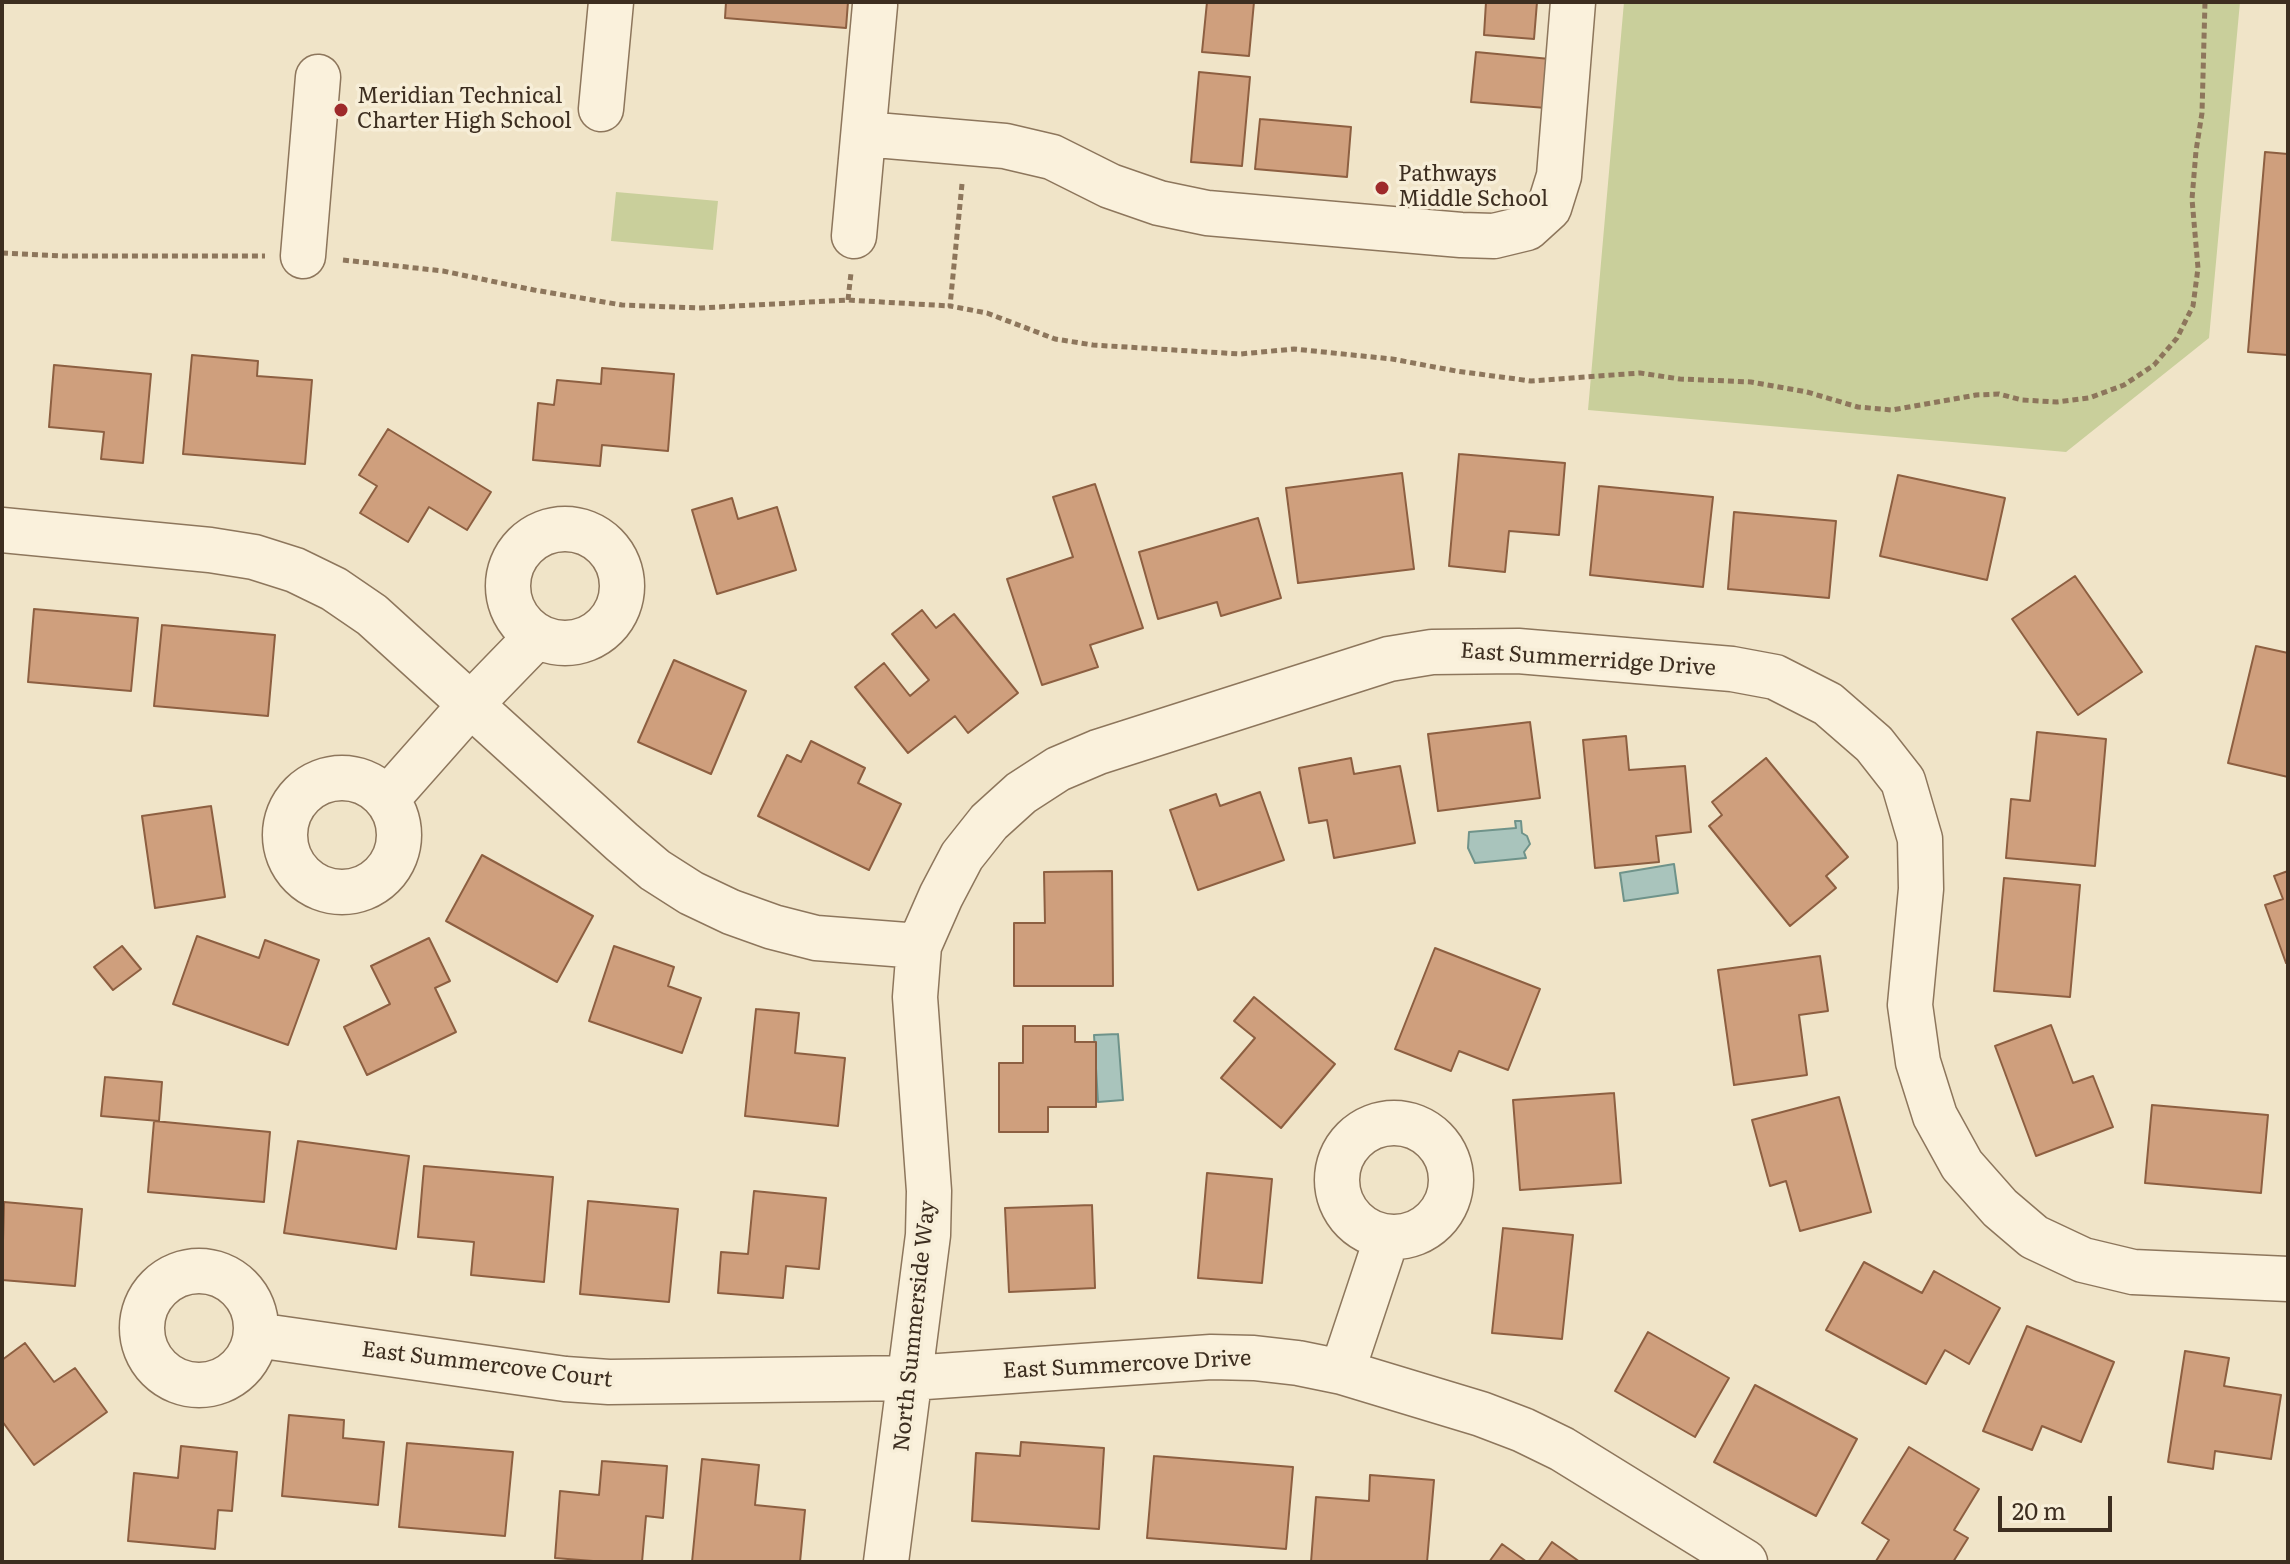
<!DOCTYPE html>
<style>
body{margin:0}
#map{position:relative;width:2290px;height:1564px;overflow:hidden;background:#f0e4c8;font-family:Literata,serif}
canvas{display:block}
.frame{position:absolute;inset:0;border:4px solid #3d2e20;pointer-events:none}
.scale{position:absolute;left:1998px;top:1496px;width:114px;height:36px;box-sizing:border-box;border:4px solid #3d2e20;border-top:0;padding-left:10px;font-size:24px;line-height:28px;white-space:nowrap;color:#3d2e20;-webkit-text-stroke:6px #f7eed8;paint-order:stroke}
</style>
<div id="map">
<canvas width="2290" height="1564"></canvas>
<div class="frame"></div>
<div class="scale">20 m</div>
</div>
<script>
const ctx = document.querySelector('canvas').getContext('2d');
ctx.lineJoin = 'round';
function paint(path, color) { ctx.fillStyle = color; ctx.fill(path, 'evenodd'); }
const shape = rows => new Path2D(rows.map(r => 'M' + r).join(''));
function trace(path, color, width, dash) { ctx.strokeStyle = color; ctx.lineWidth = width; ctx.lineCap = dash ? 'butt' : 'round'; ctx.setLineDash(dash || []); ctx.stroke(path); }
function drawText(font, color, halo, rows, align = 'center') {
  ctx.font = font + ' Literata,serif'; ctx.lineWidth = 7; ctx.setLineDash([]); ctx.textBaseline = 'middle'; ctx.strokeStyle = halo; ctx.fillStyle = color; for (const [text, x, y, turn = 0] of rows) {
    ctx.save(); ctx.translate(x, y); ctx.rotate((+turn || 0) * Math.PI / 180); ctx.textAlign = isNaN(turn) ? turn : align; if (halo) ctx.strokeText(text, 0, 0); ctx.fillText(text, 0, 0); ctx.restore();
  }
}
paint(shape([
 [1624,2,2240,2,2209,338,2066,452,1588,410],
 [616,192,718,201,713,250,611,241]
]), '#c9cf9b');
const water = shape([
 [1515,821,1521,821,1522,833,1527,836,1530,844,1524,852,1526,858,1475,863,1468,848,1469,832,1516,828,1515,821],
 [1674,864,1678,893,1624,901,1620,873,1674,864],
 [1118,1034,1123,1100,1098,1102,1094,1035,1118,1034]
]);
paint(water, '#a9c4bc');
trace(water, '#6f938a', 2);
const building = shape([
 [726,2,848,2,846,28,725,18,726,2],
 [1207,2,1254,2,1249,56,1202,52,1207,2],
 [1486,2,1537,2,1534,39,1484,35,1486,2],
 [1476,52,1550,59,1546,108,1471,102,1476,52],
 [1199,72,1250,77,1242,166,1191,162,1199,72],
 [1260,119,1351,127,1347,177,1255,169,1260,119],
 [2265,152,2288,154,2288,355,2248,352,2265,152],
 [192,355,258,361,257,376,312,380,305,464,183,454,192,355],
 [54,365,151,374,143,463,101,459,104,432,49,427,54,365],
 [602,368,674,374,668,451,602,445,600,466,533,460,538,403,554,405,557,380,601,384,602,368],
 [388,429,491,492,467,530,429,507,408,542,360,513,377,486,359,475,388,429],
 [1459,454,1565,463,1559,535,1509,531,1505,572,1449,566,1459,454],
 [1402,473,1414,569,1298,583,1286,488,1402,473],
 [1898,475,2005,498,1987,580,1880,556,1898,475],
 [1095,484,1143,628,1090,645,1098,667,1042,685,1007,579,1073,557,1053,497,1095,484],
 [1599,486,1713,497,1703,587,1590,575,1599,486],
 [732,498,738,519,777,507,796,570,717,594,692,510,732,498],
 [1734,512,1836,521,1829,598,1728,589,1734,512],
 [1258,518,1281,598,1221,616,1217,602,1158,619,1139,552,1258,518],
 [2075,576,2142,672,2078,715,2012,619,2075,576],
 [34,609,138,618,131,691,28,682,34,609],
 [922,610,936,628,954,614,1018,693,968,733,955,716,908,753,855,687,884,663,910,696,929,680,892,634,922,610],
 [162,625,275,635,268,716,154,706,162,625],
 [2256,646,2288,653,2288,777,2228,763,2256,646],
 [674,660,746,691,711,774,638,742,674,660],
 [1530,722,1540,798,1438,811,1428,734,1530,722],
 [2037,732,2106,739,2095,866,2006,858,2011,799,2030,801,2037,732],
 [1626,736,1629,770,1685,766,1691,832,1656,836,1659,862,1595,868,1583,740,1626,736],
 [811,741,865,768,858,783,901,804,869,870,758,816,787,755,801,762,811,741],
 [1351,758,1354,774,1400,766,1415,843,1334,858,1327,820,1309,823,1299,768,1351,758],
 [1766,758,1848,857,1826,876,1836,888,1790,926,1709,826,1722,815,1712,802,1766,758],
 [1260,792,1284,860,1198,890,1170,810,1216,794,1220,806,1260,792],
 [211,806,225,897,155,908,142,816,211,806],
 [482,855,593,916,557,982,446,921,482,855],
 [1112,871,1113,986,1014,986,1014,923,1045,923,1044,872,1112,871],
 [2288,871,2288,962,2286,963,2265,905,2283,899,2274,876,2288,871],
 [2004,878,2080,885,2070,997,1994,991,2004,878],
 [197,936,259,958,265,940,319,960,288,1045,173,1004,197,936],
 [429,938,450,981,435,988,456,1032,367,1075,344,1027,390,1004,371,966,429,938],
 [122,946,141,969,113,990,94,967,122,946],
 [614,946,674,967,668,986,701,998,682,1053,589,1021,614,946],
 [1435,948,1540,989,1508,1070,1459,1051,1451,1071,1395,1049,1435,948],
 [1820,956,1828,1011,1799,1015,1807,1075,1734,1085,1718,970,1820,956],
 [1254,997,1335,1064,1281,1128,1221,1078,1255,1038,1234,1021,1254,997],
 [756,1009,799,1013,795,1053,845,1058,838,1126,745,1116,756,1009],
 [2051,1025,2073,1083,2093,1076,2113,1127,2036,1156,1995,1046,2051,1025],
 [1023,1026,1075,1026,1075,1042,1096,1042,1096,1107,1048,1107,1048,1132,999,1132,999,1063,1023,1063,1023,1026],
 [105,1077,162,1082,159,1121,101,1116,105,1077],
 [1614,1093,1621,1183,1520,1190,1513,1100,1614,1093],
 [1839,1097,1871,1212,1800,1231,1786,1181,1770,1186,1752,1120,1839,1097],
 [2152,1105,2268,1115,2261,1193,2145,1183,2152,1105],
 [154,1121,270,1132,264,1202,148,1192,154,1121],
 [298,1141,409,1156,396,1249,284,1233,298,1141],
 [424,1166,553,1177,544,1282,471,1275,474,1242,418,1237,424,1166],
 [1207,1173,1272,1179,1262,1283,1198,1278,1207,1173],
 [754,1191,826,1198,819,1269,786,1266,783,1298,718,1293,721,1252,748,1254,754,1191],
 [588,1201,678,1209,669,1302,580,1294,588,1201],
 [4,1202,82,1209,75,1286,2,1280,4,1202],
 [1092,1205,1095,1288,1009,1292,1005,1208,1092,1205],
 [1503,1228,1573,1235,1562,1339,1492,1333,1503,1228],
 [1864,1262,1922,1293,1934,1271,2000,1308,1969,1364,1945,1350,1926,1384,1826,1330,1864,1262],
 [2027,1326,2114,1362,2081,1442,2042,1426,2032,1450,1983,1431,2027,1326],
 [1648,1332,1729,1378,1695,1437,1615,1391,1648,1332],
 [25,1343,54,1382,75,1368,107,1412,34,1465,2,1421,2,1360,25,1343],
 [2185,1351,2229,1358,2224,1386,2281,1395,2271,1459,2215,1451,2213,1469,2168,1462,2185,1351],
 [1755,1385,1857,1439,1816,1516,1714,1462,1755,1385],
 [289,1415,344,1420,343,1438,384,1442,378,1505,282,1496,289,1415],
 [1021,1442,1104,1448,1099,1529,972,1521,976,1453,1020,1456,1021,1442],
 [407,1443,513,1452,505,1536,399,1527,407,1443],
 [181,1446,237,1452,232,1511,218,1510,215,1549,128,1541,134,1473,178,1478,181,1446],
 [1909,1447,1979,1489,1954,1530,1968,1538,1953,1562,1876,1561,1889,1540,1862,1523,1909,1447],
 [1154,1456,1293,1467,1286,1549,1147,1538,1154,1456],
 [702,1459,759,1465,755,1505,805,1510,800,1562,692,1562,702,1459],
 [602,1461,667,1466,663,1518,646,1516,642,1562,606,1562,555,1558,560,1491,599,1495,602,1461],
 [1370,1475,1434,1480,1427,1562,1311,1562,1316,1497,1369,1501,1370,1475],
 [1552,1542,1580,1562,1538,1562,1552,1542],
 [1502,1544,1527,1562,1489,1562,1502,1544]
]);
paint(building, '#cf9f7d');
trace(building, '#8d5f41', 2);
const minor = shape([
 [601,109,611,2],
 [864,134,1005,146,1052,157,1110,186,1159,203,1207,213,1461,235,1494,236,1527,228,1549,208,1559,176,1573,2],
 [854,236,875,5],
 [303,256,318,77],
 '508 586a57 57 0 1 1 114 0a57 57 0 1 1-114 0Z',
 [2,530,210,550,254,557,295,570,334,589,372,615,622,842,655,870,691,893,731,912,773,927,816,938,919,946],
 '285 835a57 57 0 1 1 114 0a57 57 0 1 1-114 0Z',
 [387,799,471,704,537,636],
 '1337 1180a57 57 0 1 1 114 0a57 57 0 1 1-114 0Z',
 '142 1328a57 57 0 1 1 114 0a57 57 0 1 1-114 0Z',
 [256,1335,565,1379,609,1382,911,1378,1211,1357,1254,1358,1298,1363,1342,1372,1481,1414,1523,1430,1562,1449,1745,1562],
 [1342,1372,1387,1237],
 [886,1562,928,1235,929,1191,915,997,919,946,941,896,962,856,989,822,1021,793,1058,769,1098,752,1389,659,1432,652,1518,651,1732,669,1775,677,1828,704,1874,744,1903,781,1920,839,1921,889,1910,1005,1918,1062,1935,1116,1962,1165,2000,1208,2034,1237,2083,1260,2133,1272,2288,1279]
]);
trace(minor, '#8d765c', 47);
trace(shape([
 [962,184,950,306,987,313,1055,339,1093,345,1240,354,1294,349,1392,359,1456,371,1531,381,1640,373,1680,379,1751,382,1807,392,1858,407,1892,410,1976,395,1999,394,2022,400,2057,402,2089,398,2124,385,2154,365,2177,338,2193,306,2198,268,2192,199,2196,151,2202,113,2205,2],
 [2,253,63,256,265,256],
 [343,260,443,271,534,290,622,305,699,308,848,300,950,306],
 [848,300,851,273]
]), '#8d765c', 5, [6, 4]);
trace(minor, '#faf1dc', 44);
for (const [x, y, r, color] of [
 [341,110,8,"#9e2a2b"],
 [1382,188,8,"#9e2a2b"]
]) { const dot = new Path2D(); dot.arc(x, y, r, 0, 2 * Math.PI); ctx.fillStyle = color; ctx.fill(dot); trace(dot, '#f7eed8', 3); }
drawText('22px', '#3d2e20', '#f7eed8', [
 ["Meridian Technical",357,97],
 ["Charter High School",357,122],
 ["Pathways",1398,175],
 ["Middle School",1398,200]
], 'left');
drawText('22px', '#3d2e20', '#f7eed8', [
 ["East Summerridge Drive",1588,660,4],
 ["North Summerside Way",915,1326,-84],
 ["East Summercove Court",487,1365,7],
 ["East Summercove Drive",1127,1365,-3]
]);
</script>
